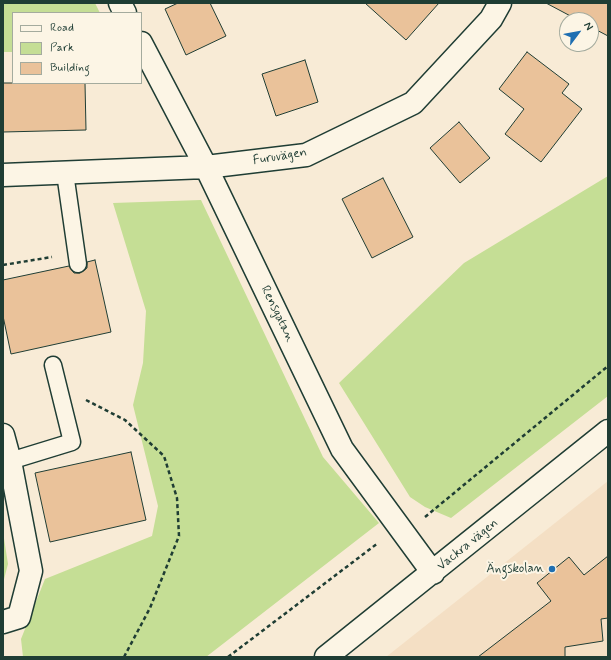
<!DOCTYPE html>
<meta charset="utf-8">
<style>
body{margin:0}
#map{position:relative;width:611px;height:660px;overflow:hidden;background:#f8ebd6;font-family:Mynerve,sans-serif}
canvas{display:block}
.frame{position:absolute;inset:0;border:4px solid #1f3d34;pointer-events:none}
.legend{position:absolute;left:12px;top:12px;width:130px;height:72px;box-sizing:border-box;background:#fcf5e5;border:1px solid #a4ab9e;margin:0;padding:5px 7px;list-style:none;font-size:12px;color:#1f3d34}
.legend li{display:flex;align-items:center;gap:8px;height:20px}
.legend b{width:20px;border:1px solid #a4ab9e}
.north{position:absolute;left:559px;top:12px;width:40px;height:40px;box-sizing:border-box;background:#fcf5e5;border:1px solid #a4ab9e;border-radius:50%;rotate:58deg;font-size:11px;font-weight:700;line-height:16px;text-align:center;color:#1f3d34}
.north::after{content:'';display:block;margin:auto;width:14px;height:18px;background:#1f6fb2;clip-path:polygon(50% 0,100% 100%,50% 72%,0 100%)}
</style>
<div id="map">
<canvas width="611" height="660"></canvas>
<div class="frame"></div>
<ul class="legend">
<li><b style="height:5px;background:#fcf5e5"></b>Road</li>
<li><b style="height:11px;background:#c5de95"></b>Park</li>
<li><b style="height:11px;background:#eac29a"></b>Building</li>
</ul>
<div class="north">N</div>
</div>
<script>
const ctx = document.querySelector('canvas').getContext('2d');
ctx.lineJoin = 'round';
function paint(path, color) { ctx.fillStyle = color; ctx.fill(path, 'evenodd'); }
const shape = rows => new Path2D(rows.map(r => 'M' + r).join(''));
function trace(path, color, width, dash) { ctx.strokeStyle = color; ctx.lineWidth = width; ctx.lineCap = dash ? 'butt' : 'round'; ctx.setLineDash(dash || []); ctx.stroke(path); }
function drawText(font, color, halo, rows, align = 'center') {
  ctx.font = font + ' Mynerve,sans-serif'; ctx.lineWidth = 4; ctx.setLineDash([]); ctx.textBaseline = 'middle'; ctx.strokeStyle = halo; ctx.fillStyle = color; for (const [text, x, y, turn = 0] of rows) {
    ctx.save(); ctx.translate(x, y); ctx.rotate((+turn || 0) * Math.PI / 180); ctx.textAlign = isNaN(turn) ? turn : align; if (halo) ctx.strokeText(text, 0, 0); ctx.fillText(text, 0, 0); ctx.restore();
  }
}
paint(shape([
 [608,481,608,657,386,657]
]), '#f4dfc4');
paint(shape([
 [3,3,95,3,100,13,13,13,13,52,3,52],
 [608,176,608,396,451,518,425,507,410,497,339,383,464,263],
 [201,200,323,457,379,523,206,657,23,657,21,639,45,579,152,536,158,506,133,405,143,363,146,311,113,203],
 [3,532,8,564,3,583]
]), '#c5de95');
const building = shape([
 [178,3,210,3,226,36,186,55,165,9,178,3],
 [365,3,439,3,406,40,365,3],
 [546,3,608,3,608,36,591,27,591,20,578,20,546,3],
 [527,52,569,84,562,93,582,109,541,162,505,134,524,109,499,89,527,52],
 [305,60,318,102,276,116,262,74,305,60],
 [3,83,85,83,86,130,3,132,3,83],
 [459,122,490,158,460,183,430,148,459,122],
 [383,178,413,237,372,258,342,199,383,178],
 [95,260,111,332,11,354,3,316,3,280,69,266,74,273,80,273,87,268,87,262,95,260],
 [131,452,146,520,50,542,35,473,131,452],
 [608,556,608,618,601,619,603,641,565,647,565,657,478,657,551,601,537,583,569,557,584,575,608,556]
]);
paint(building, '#eac29a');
trace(building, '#1f3d34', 1);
const service = shape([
 [65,173,78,264],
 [10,461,72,442,53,365]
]);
const minor = shape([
 [120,3,125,13],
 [141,43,206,167,342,449,433,573],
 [3,175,206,167,306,155,413,103,491,19,500,3],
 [3,435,10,461,31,571,19,617,3,622],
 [326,657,608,431]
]);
trace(service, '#1f3d34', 19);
trace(minor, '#1f3d34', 25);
trace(shape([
 [3,265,52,257],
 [86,400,125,420,164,456,177,498,179,536,150,608,124,657],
 [425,517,608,366],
 [228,657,378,543]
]), '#1f3d34', 2.5, [4, 3]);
trace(service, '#fcf5e5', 16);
trace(minor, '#fcf5e5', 22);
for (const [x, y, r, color] of [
 [552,569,4,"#1f6fb2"]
]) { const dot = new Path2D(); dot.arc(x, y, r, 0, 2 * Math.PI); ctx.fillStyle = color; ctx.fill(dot); trace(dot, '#fcf5e5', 1.5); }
drawText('13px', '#1f3d34', '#fcf5e5', [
 ["Furuvägen",280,157,-9],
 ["Rensgatan",277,314,64],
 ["Vackra vägen",468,545,-39]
]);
drawText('13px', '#1f3d34', '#fcf5e5', [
 ["Ängskolan",544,569]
], 'right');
</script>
